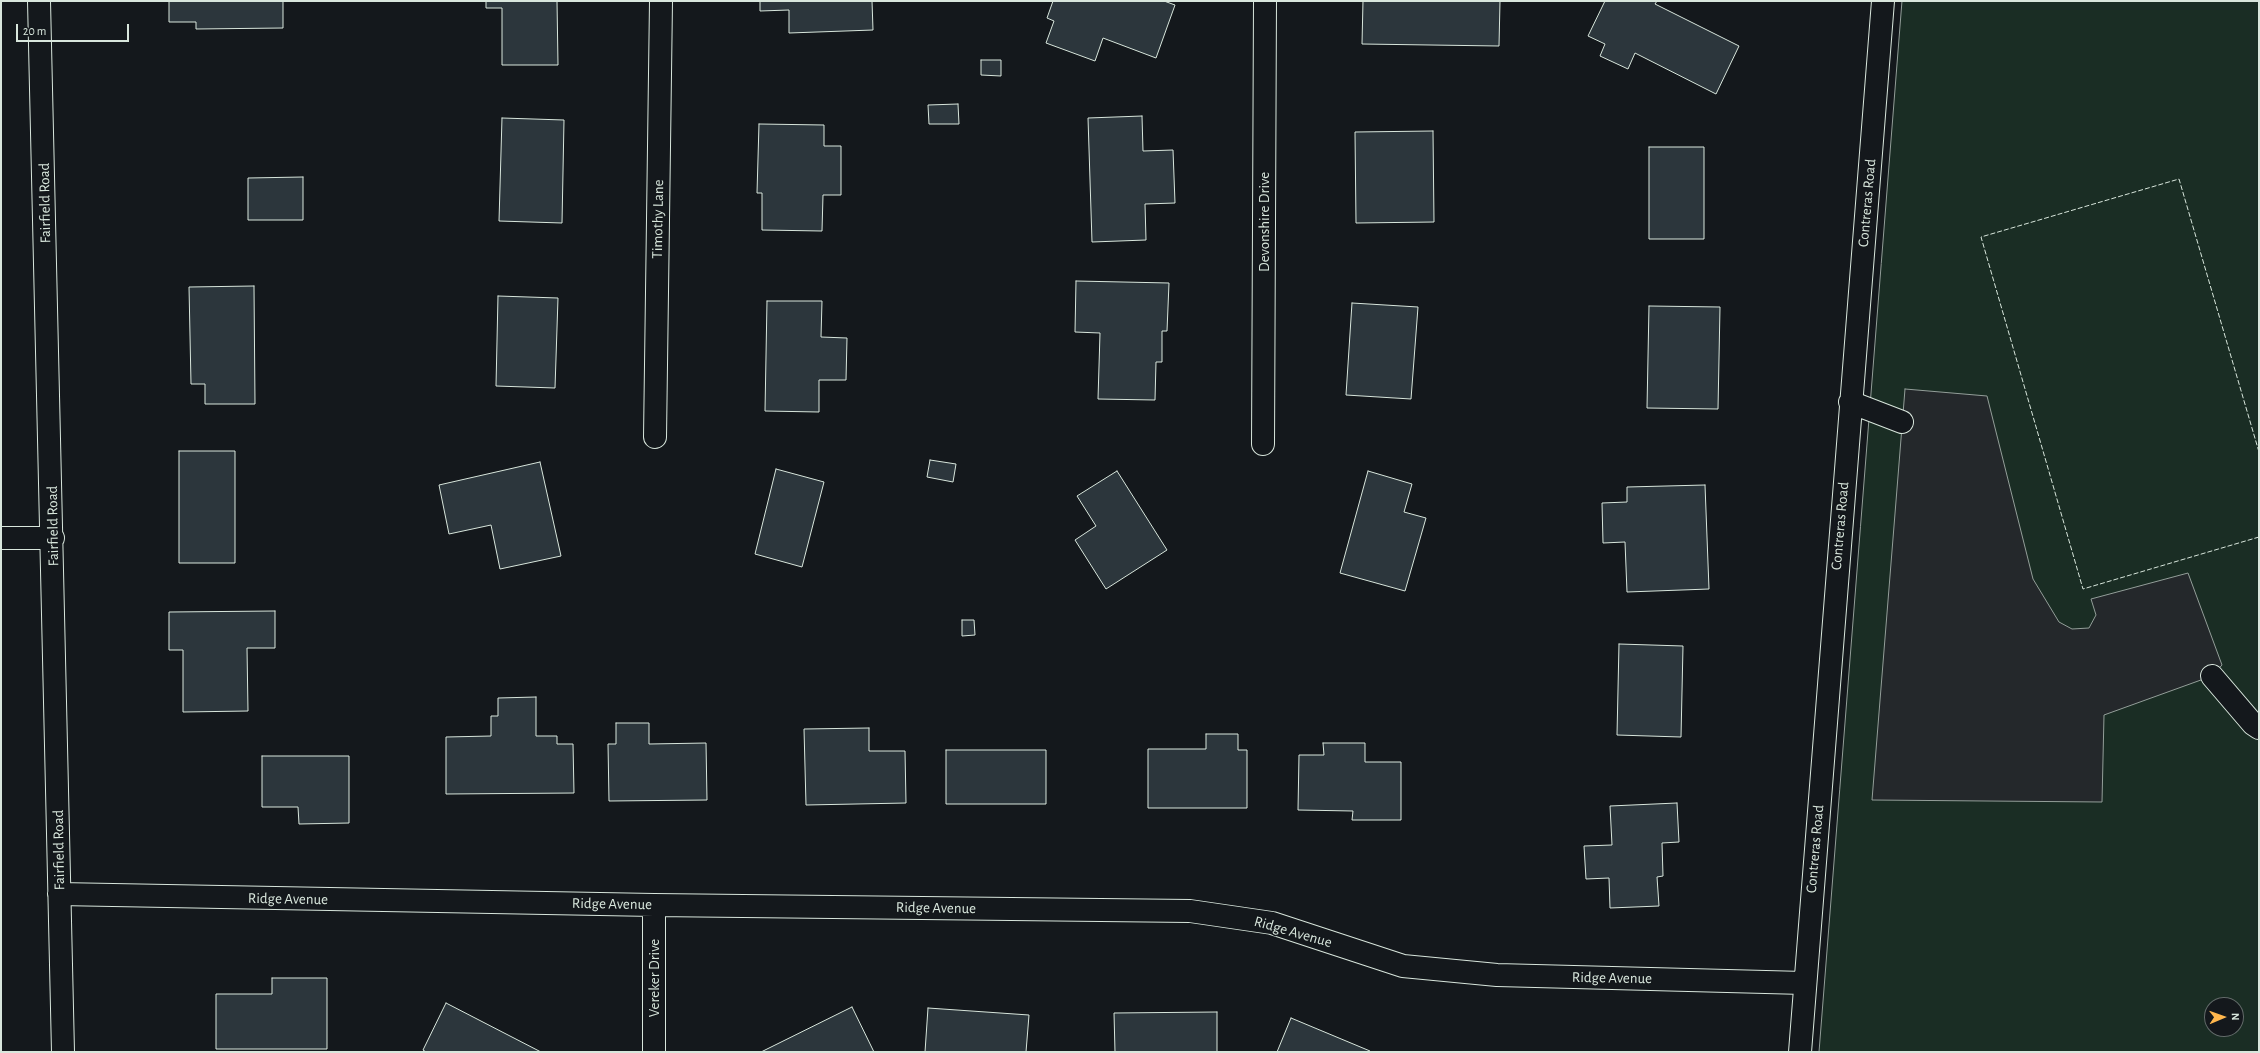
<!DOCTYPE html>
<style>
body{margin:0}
#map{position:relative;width:2260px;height:1053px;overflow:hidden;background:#14181c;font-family:"Alegreya Sans",sans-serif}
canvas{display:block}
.frame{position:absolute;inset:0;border:2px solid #d8e6dc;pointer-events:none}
.north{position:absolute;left:2204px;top:997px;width:40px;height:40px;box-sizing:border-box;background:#14181c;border:1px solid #626a69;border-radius:50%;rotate:88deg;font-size:11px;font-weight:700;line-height:16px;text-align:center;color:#d8e6dc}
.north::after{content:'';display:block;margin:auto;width:14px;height:18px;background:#ffb74d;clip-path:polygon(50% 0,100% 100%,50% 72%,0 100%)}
.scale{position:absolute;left:16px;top:24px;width:113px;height:18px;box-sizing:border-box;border:2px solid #d8e6dc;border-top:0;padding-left:5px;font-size:12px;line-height:14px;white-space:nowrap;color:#d8e6dc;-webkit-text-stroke:3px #14181c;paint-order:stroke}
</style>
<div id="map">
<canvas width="2260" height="1053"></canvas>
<div class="frame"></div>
<div class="north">N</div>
<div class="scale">20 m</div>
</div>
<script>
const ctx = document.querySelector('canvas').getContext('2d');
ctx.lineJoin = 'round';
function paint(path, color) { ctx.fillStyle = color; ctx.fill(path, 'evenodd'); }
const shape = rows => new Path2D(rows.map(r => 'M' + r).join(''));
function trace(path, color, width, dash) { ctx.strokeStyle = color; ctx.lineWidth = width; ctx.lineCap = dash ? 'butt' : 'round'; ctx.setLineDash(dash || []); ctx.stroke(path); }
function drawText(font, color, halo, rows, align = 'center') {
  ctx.font = font + ' "Alegreya Sans",sans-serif'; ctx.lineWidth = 3; ctx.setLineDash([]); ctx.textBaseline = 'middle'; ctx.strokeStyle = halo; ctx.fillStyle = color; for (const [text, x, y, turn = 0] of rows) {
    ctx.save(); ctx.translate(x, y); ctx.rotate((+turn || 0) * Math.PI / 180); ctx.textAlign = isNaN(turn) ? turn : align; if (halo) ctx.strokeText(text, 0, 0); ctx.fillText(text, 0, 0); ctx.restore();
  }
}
const green = shape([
 [1902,1,2259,1,2259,1052,1819,1052,1902,1],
 [2212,1005,2236,1005,2236,1029,2212,1029,2212,1005]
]);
paint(green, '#1a2d24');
trace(green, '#939e99', 1);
const parking = shape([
 [1905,389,1987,396,2033,579,2059,622,2072,629,2089,628,2096,615,2091,599,2188,573,2222,665,2212,676,2104,715,2102,802,1872,800,1905,389]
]);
paint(parking, '#24282b');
trace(parking, '#939e99', 1);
const building = shape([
 [169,1,283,1,283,28,196,29,196,22,169,22,169,1],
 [486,1,557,1,558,65,502,65,502,8,486,8,486,1],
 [760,1,872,1,873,30,789,33,789,10,760,11,760,1],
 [1053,1,1164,1,1175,5,1156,58,1103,38,1095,61,1046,43,1054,21,1047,18,1053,1],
 [1363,1,1500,1,1499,46,1362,44,1363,1],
 [1605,1,1657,1,1655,4,1739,46,1716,94,1635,53,1628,69,1600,56,1605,44,1588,36,1605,1],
 [981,60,1001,60,1001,76,981,75,981,60],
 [958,104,959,124,929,124,928,105,958,104],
 [1142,116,1143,151,1173,150,1175,203,1145,204,1146,240,1092,242,1088,118,1142,116],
 [502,118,564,120,562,223,499,221,502,118],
 [759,124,824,125,824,146,841,146,841,195,823,195,822,231,762,230,762,193,757,193,759,124],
 [1433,131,1434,222,1356,223,1355,132,1433,131],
 [1649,147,1704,147,1704,239,1649,239,1649,147],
 [303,177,303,220,248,220,248,178,303,177],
 [1076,281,1169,283,1167,331,1162,331,1162,362,1156,362,1155,400,1098,399,1100,333,1075,332,1076,281],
 [254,286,255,404,205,404,205,384,191,384,189,287,254,286],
 [498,296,558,298,555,388,496,386,498,296],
 [767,301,822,301,821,337,847,338,846,380,819,380,819,412,765,411,767,301],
 [1352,303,1418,307,1411,399,1346,395,1352,303],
 [1649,306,1720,307,1718,409,1647,408,1649,306],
 [179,451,235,451,235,563,179,563,179,451],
 [930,460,956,464,953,482,927,477,930,460],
 [540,462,561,556,500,569,491,525,449,534,439,485,540,462],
 [776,469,824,482,802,567,755,554,776,469],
 [1117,471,1167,550,1106,589,1075,540,1096,526,1077,496,1117,471],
 [1368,471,1412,484,1404,512,1426,518,1405,591,1340,573,1368,471],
 [1705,485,1709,589,1627,592,1625,542,1603,543,1602,503,1627,502,1627,487,1705,485],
 [275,611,275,648,247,648,248,711,183,712,183,650,169,650,169,612,275,611],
 [962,620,974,620,975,635,962,636,962,620],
 [1619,644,1683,646,1681,737,1617,735,1619,644],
 [536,697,536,736,557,736,557,744,573,744,574,793,446,794,446,737,491,736,491,716,498,716,498,698,536,697],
 [616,723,649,723,649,744,706,743,707,800,609,801,608,744,616,744,616,723],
 [869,728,869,751,905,751,906,803,806,805,804,729,869,728],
 [1206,734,1238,734,1238,750,1247,750,1247,808,1148,808,1148,749,1206,749,1206,734],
 [1323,743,1365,743,1365,762,1401,762,1401,820,1352,820,1353,811,1298,810,1299,755,1324,755,1323,743],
 [946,750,1046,750,1046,804,946,804,946,750],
 [262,756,349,756,349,823,299,824,298,807,262,807,262,756],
 [1677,803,1679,842,1662,843,1663,876,1657,877,1659,906,1610,908,1609,878,1586,879,1584,846,1612,845,1610,806,1677,803],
 [272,978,327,978,327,1049,216,1049,216,994,272,994,272,978],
 [446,1003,541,1052,426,1052,423,1050,446,1003],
 [852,1007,874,1052,761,1052,852,1007],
 [928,1008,1029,1015,1026,1052,925,1052,928,1008],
 [1217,1012,1217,1052,1115,1052,1114,1013,1217,1012],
 [1291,1018,1370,1051,1369,1052,1277,1052,1291,1018]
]);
paint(building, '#2c363c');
trace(building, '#d8e6dc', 1);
const minor = shape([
 [39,1,63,1052],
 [1850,402,1902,422],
 [655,437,661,1],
 [1263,444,1265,1],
 [1,538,53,538],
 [2212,676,2253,724,2259,728],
 [59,894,654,905,1190,911,1272,923,1403,966,1497,975,1804,983],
 [654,905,654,1052],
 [1800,1052,1883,1]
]);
trace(minor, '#d8e6dc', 24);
trace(minor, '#14181c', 22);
trace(shape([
 [2259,452,2179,179,1981,237,2083,589,2259,537]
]), '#d8e6dc', 1, [5, 2]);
drawText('15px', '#d8e6dc', '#14181c', [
 ["Fairfield Road",45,203,-91],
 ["Contreras Road",1867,203,-85],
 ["Timothy Lane",658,219,-89],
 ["Devonshire Drive",1264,222,-90],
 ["Fairfield Road",53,526,-91],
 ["Contreras Road",1840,526,-85],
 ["Contreras Road",1815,849,-85],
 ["Fairfield Road",59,850,-91],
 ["Ridge Avenue",288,899,1],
 ["Ridge Avenue",612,904,1],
 ["Ridge Avenue",936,908,1],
 ["Ridge Avenue",1293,932,16],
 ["Vereker Drive",654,978,-90],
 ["Ridge Avenue",1612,978,1]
]);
</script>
